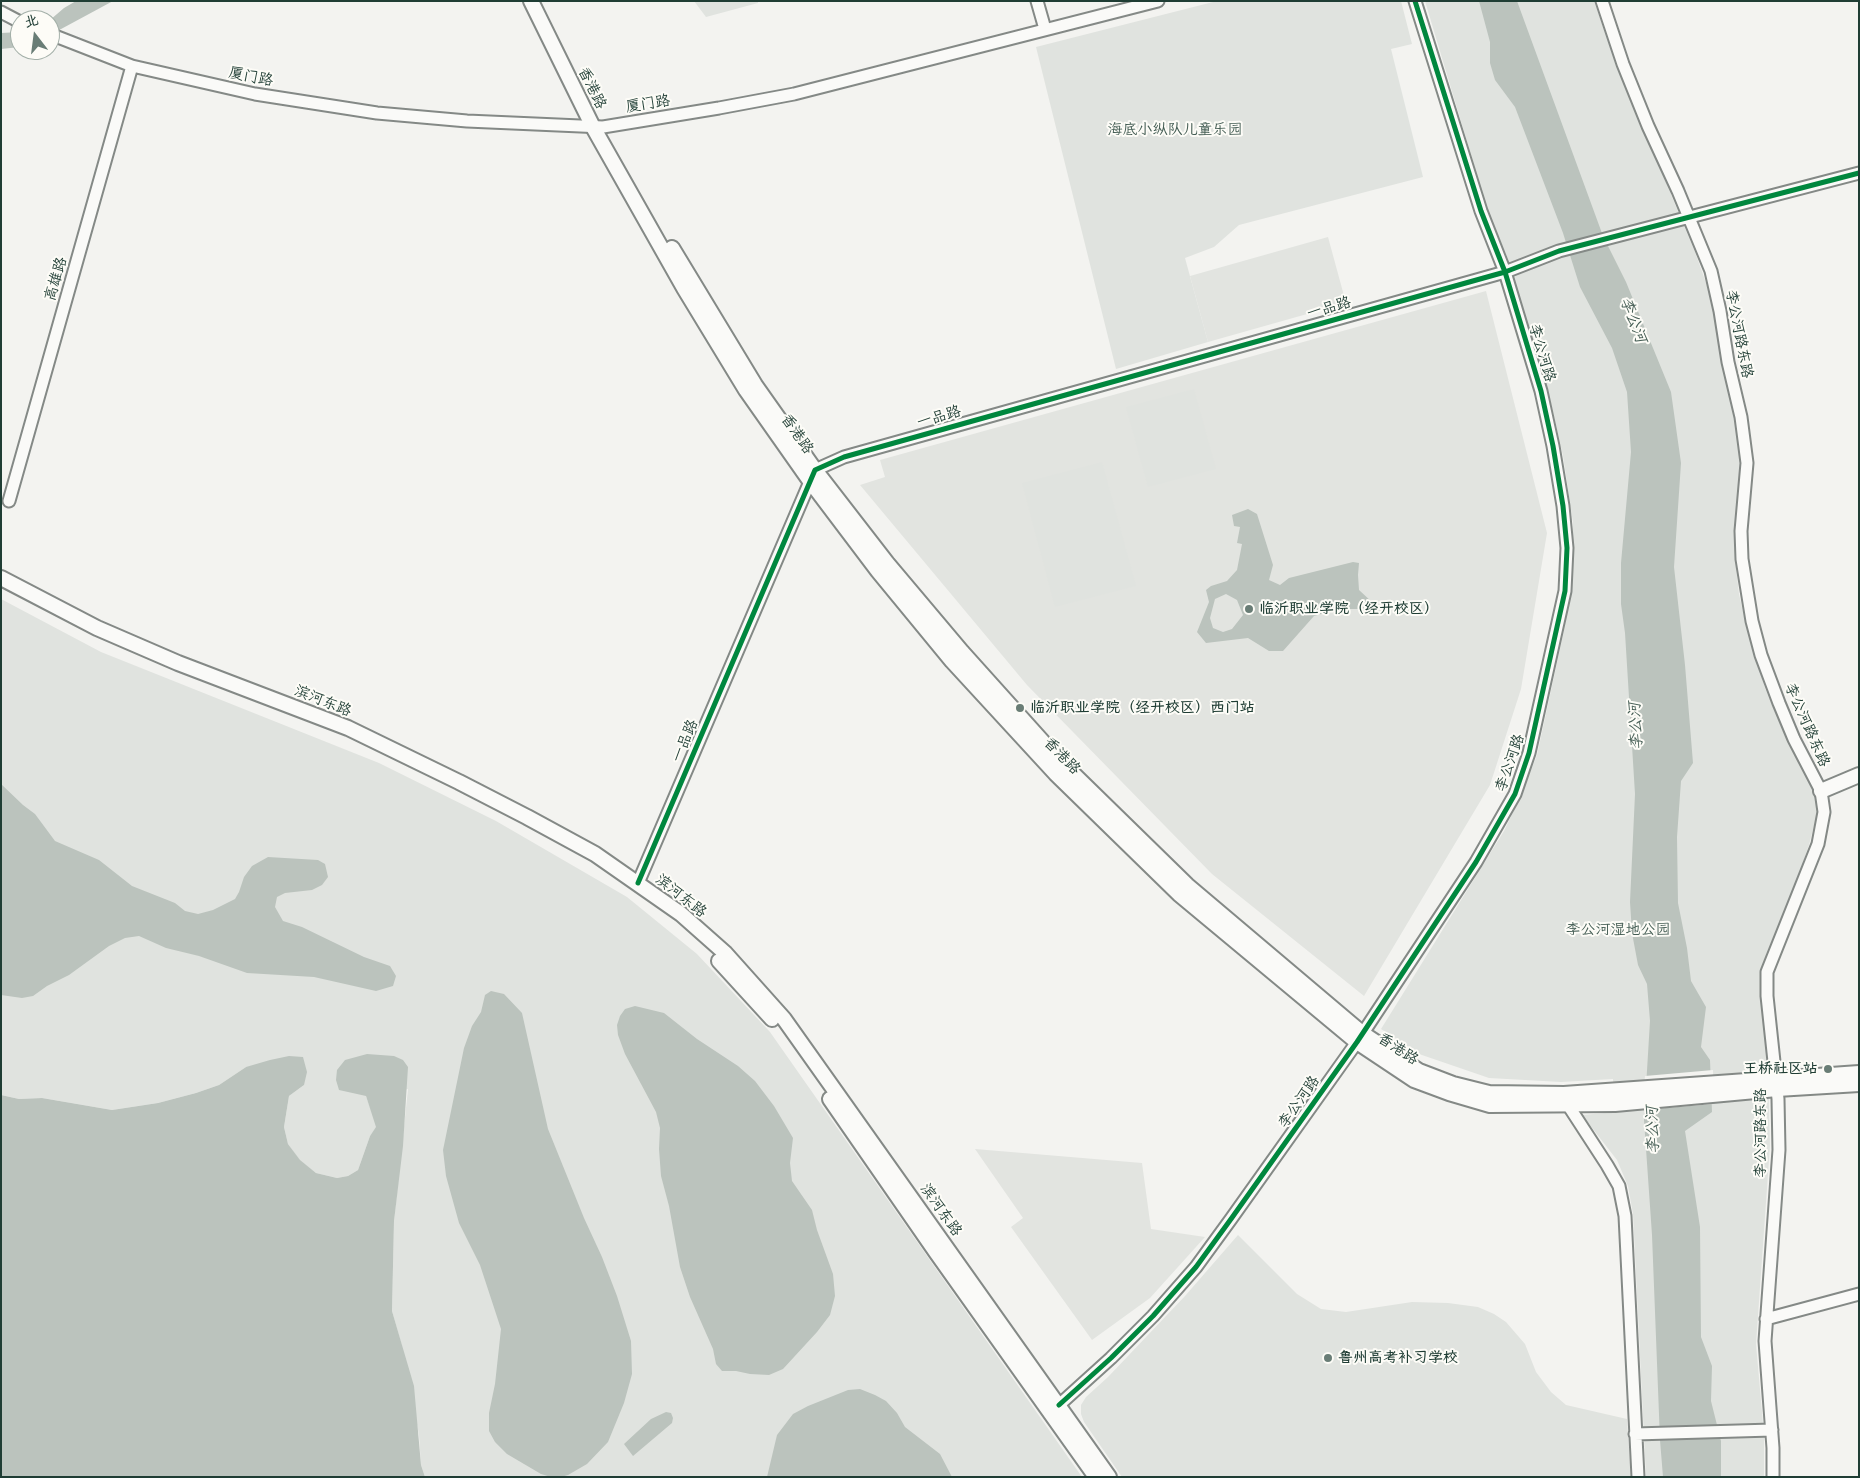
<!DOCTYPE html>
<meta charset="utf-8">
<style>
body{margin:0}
#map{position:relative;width:1860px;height:1478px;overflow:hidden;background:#f3f3f0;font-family:"Comic Neue","LXGW WenKai TC",sans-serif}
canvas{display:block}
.frame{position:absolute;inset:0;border:2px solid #1f3d34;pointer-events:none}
.north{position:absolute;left:10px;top:10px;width:50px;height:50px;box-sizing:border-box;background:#fdfcf7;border:1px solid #a4b0a9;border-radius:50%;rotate:345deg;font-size:14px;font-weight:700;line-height:20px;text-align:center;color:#1f3d34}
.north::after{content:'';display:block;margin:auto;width:18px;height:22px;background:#697d76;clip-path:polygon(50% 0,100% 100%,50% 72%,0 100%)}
</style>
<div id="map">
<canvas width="1860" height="1478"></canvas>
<div class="frame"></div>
<div class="north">北</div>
</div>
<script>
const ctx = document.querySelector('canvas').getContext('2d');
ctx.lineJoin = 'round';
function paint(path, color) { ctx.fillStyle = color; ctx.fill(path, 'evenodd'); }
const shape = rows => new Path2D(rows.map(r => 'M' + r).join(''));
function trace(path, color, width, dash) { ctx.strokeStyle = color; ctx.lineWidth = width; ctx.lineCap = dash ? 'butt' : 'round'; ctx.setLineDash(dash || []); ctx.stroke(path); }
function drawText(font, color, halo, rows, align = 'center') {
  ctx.font = font + ' "Comic Neue","LXGW WenKai TC",sans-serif'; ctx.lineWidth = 4; ctx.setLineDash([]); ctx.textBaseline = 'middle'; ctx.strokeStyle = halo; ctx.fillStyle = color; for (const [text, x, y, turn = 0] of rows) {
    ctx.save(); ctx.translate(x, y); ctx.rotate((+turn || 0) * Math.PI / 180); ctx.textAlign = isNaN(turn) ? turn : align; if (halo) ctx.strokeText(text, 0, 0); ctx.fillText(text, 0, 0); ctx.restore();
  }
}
paint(shape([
 [1328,237,1346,303,1208,342,1190,276],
 [1486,291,1547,533,1521,689,1490,785,1364,996,1212,874,1027,685,860,485,885,477,880,460],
 [975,1149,1142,1163,1151,1229,1205,1237,1150,1298,1092,1340,1011,1227,1023,1218]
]), '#e2e4e0');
paint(shape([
 [694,1,758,1,758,3,706,17],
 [1217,1,1401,1,1412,44,1391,49,1423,177,1239,225,1214,247,1185,258,1208,342,1116,369,1036,47],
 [1425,1,1594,1,1617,65,1695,252,1715,308,1722,360,1738,431,1740,461,1735,557,1739,594,1747,629,1765,688,1784,733,1816,794,1818,810,1809,845,1790,900,1767,952,1761,972,1760,991,1768,1068,1770,1146,1756,1344,1764,1435,1764,1477,1646,1477,1633,1214,1628,1186,1617,1160,1582,1115,1615,1112,1613,1079,1561,1082,1489,1078,1419,1054,1381,1029,1504,831,1522,793,1537,755,1564,630,1573,572,1573,523,1563,456,1548,390,1508,259,1488,212],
 [1194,389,1216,469,1148,487,1126,407],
 [1102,462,1136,586,1055,607,1022,483],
 [1,599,101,652,379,763,496,821,627,897,697,954,770,1032,1082,1477,425,1477,421,1465,419,1435,402,1346,392,1311,394,1221,408,1089,366,1096,377,1127,370,1136,358,1170,348,1176,337,1178,316,1173,300,1161,288,1144,284,1127,289,1096,304,1085,246,1067,219,1085,196,1093,158,1103,112,1110,42,1098,19,1099,1,1095],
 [1238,1235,1297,1294,1321,1309,1346,1312,1412,1302,1448,1303,1478,1307,1494,1314,1506,1322,1525,1344,1536,1372,1551,1392,1566,1405,1627,1419,1631,1477,1122,1477,1084,1422,1081,1414,1081,1405,1086,1397,1108,1377,1185,1296]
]), '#e0e3df');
paint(shape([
 [76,1,113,1,50,35,50,20,64,8],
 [1479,1,1517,1,1603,236,1626,282,1671,392,1681,463,1674,567,1685,665,1693,763,1681,781,1677,837,1678,903,1687,948,1691,981,1706,1007,1701,1047,1710,1060,1712,1112,1685,1131,1700,1227,1701,1337,1712,1366,1711,1401,1721,1441,1721,1477,1663,1477,1660,1440,1652,1235,1644,1120,1650,1021,1647,984,1638,965,1632,933,1630,902,1635,794,1625,633,1621,604,1621,563,1631,452,1627,392,1612,348,1580,287,1563,233,1515,107,1495,80,1490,63,1490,42],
 [20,32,20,47,1,49,1,33],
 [1248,509,1257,514,1273,565,1269,580,1280,585,1289,578,1353,562,1359,563,1358,575,1359,590,1373,603,1363,609,1339,609,1314,616,1283,651,1269,651,1248,638,1206,643,1197,632,1209,602,1206,590,1211,586,1227,581,1237,570,1242,544,1237,543,1240,527,1234,526,1232,515],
 [1226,594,1237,600,1243,615,1232,629,1223,632,1213,628,1210,618,1215,599],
 [1,784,23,805,35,814,55,841,99,860,132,886,175,903,185,911,198,914,213,910,235,899,239,892,244,877,252,866,268,857,318,860,325,864,328,877,322,885,312,890,285,893,277,897,275,907,283,921,302,927,364,957,390,966,396,976,393,986,376,991,314,977,247,973,199,956,166,948,139,936,125,938,109,946,69,975,47,986,33,996,22,998,1,995],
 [491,991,504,994,522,1013,548,1129,584,1218,602,1257,617,1296,631,1341,632,1374,624,1403,608,1442,587,1464,568,1475,561,1477,551,1477,541,1474,507,1454,495,1442,489,1431,489,1413,495,1384,501,1329,480,1265,459,1223,446,1176,443,1150,464,1048,472,1026,481,1012,485,995],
 [635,1006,664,1013,697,1039,738,1066,755,1081,774,1106,793,1138,790,1163,792,1181,812,1210,817,1230,833,1274,835,1296,830,1315,817,1332,783,1369,769,1375,750,1374,736,1371,722,1371,716,1364,713,1349,690,1297,680,1267,669,1206,661,1176,659,1149,660,1128,656,1112,625,1054,618,1035,617,1025,620,1016,625,1009],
 [367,1054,394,1056,403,1060,408,1067,403,1146,394,1221,392,1311,414,1386,421,1465,425,1477,1,1477,1,1095,19,1099,42,1098,112,1110,158,1103,196,1093,219,1085,246,1067,270,1060,289,1056,303,1057,307,1072,304,1085,289,1096,284,1127,288,1144,300,1160,316,1173,337,1178,348,1176,358,1170,370,1136,376,1127,366,1096,339,1090,336,1080,337,1070,345,1060],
 [860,1389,875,1395,886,1401,897,1413,905,1427,940,1454,952,1477,767,1477,777,1435,793,1414,808,1406,848,1390],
 [666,1412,671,1413,673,1418,672,1423,633,1456,624,1444,651,1419]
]), '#bbc3bd');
paint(shape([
 [1713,1070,1714,1104,1642,1110,1645,1076]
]), '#f3f3f0');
const minor = shape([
 [1037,1,1045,29],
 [1602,1,1623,64,1648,126,1678,191,1711,271,1720,311,1728,362,1741,417,1747,463,1741,531,1742,559,1752,621,1761,655,1779,703,1794,739,1821,791,1824,812,1818,844,1767,972,1767,996,1778,1099,1779,1150,1765,1341,1773,1448,1773,1477],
 [1,12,20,22],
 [50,34,132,66,255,94,377,113,467,121,603,127,719,108,794,94,1158,1],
 [9,501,132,66],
 [638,883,815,470,844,457,1505,272,1559,251,1859,173],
 [1568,1105,1607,1165,1619,1186,1625,1216,1638,1477],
 [1766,1319,1859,1294],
 [1059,1405,1111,1358,1153,1316,1196,1267,1231,1219,1357,1042,1476,862,1515,794,1529,753,1565,591,1567,548,1563,506,1553,446,1541,391,1505,272,1481,211,1415,1],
 [1635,1434,1772,1430]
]);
const major = shape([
 [531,1,593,127,684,288,746,390,810,481,878,571,952,661,1056,774,1179,894,1357,1042,1414,1080,1449,1093,1490,1105,1615,1104,1777,1089,1859,1084],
 [672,248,755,385,815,470,887,563,962,652,1059,760,1187,885,1362,1033,1419,1071,1453,1084,1489,1093,1564,1094,1859,1073],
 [1,578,97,628,178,663,348,728,459,782,527,817,595,854,681,914,725,953,784,1019,1109,1477],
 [1821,791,1859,775],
 [719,961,772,1019],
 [830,1099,936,1252,1096,1477]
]);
trace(minor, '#848986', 15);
trace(major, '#848986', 18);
trace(minor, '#fafaf8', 11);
trace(major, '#fafaf8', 14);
trace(shape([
 [638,883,815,470,844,457,1505,272,1559,251,1859,173],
 [1059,1405,1111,1358,1153,1316,1196,1267,1231,1219,1357,1042,1476,862,1515,794,1529,753,1565,591,1567,548,1563,506,1553,446,1541,391,1505,272,1481,211,1415,1]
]), '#00873e', 5);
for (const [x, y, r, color] of [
 [1249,609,5,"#697d76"],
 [1020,708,5,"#697d76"],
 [1828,1069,5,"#697d76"],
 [1328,1358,5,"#697d76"]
]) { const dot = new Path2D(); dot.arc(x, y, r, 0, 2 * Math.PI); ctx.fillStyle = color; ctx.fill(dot); trace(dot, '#fdfcf7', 2); }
drawText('15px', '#1f3d34', '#fdfcf7', [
 ["厦门路",251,77,11],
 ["香港路",592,88,64],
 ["厦门路",648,104,-9],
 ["高雄路",56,279,-74],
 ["一品路",1329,308,-16],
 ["李公河路东路",1739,334,79],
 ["李公河路",1542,353,73],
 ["一品路",939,417,-16],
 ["香港路",797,434,55],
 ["滨河东路",323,701,22],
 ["李公河路东路",1807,725,66],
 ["一品路",685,741,-67],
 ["香港路",1062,756,46],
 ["李公河路",1510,763,-71],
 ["滨河东路",681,896,38],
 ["香港路",1398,1049,33],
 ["李公河路",1299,1102,-55],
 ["李公河路东路",1761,1133,-90],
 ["滨河东路",941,1210,55]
]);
drawText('15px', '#435c53', '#fdfcf7', [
 ["海底小纵队儿童乐园",1175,130],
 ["李公河湿地公园",1618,930]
]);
drawText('bold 15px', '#1f3d34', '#fdfcf7', [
 ["临沂职业学院（经开校区）",1259,609],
 ["临沂职业学院（经开校区）西门站",1030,708],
 ["王桥社区站",1818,1069,"right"],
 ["鲁州高考补习学校",1338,1358]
], 'left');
drawText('italic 16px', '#475f56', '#fdfcf7', [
 ["李公河",1633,320,69],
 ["李公河",1636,726,-93],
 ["李公河",1653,1130,-92]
]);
</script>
